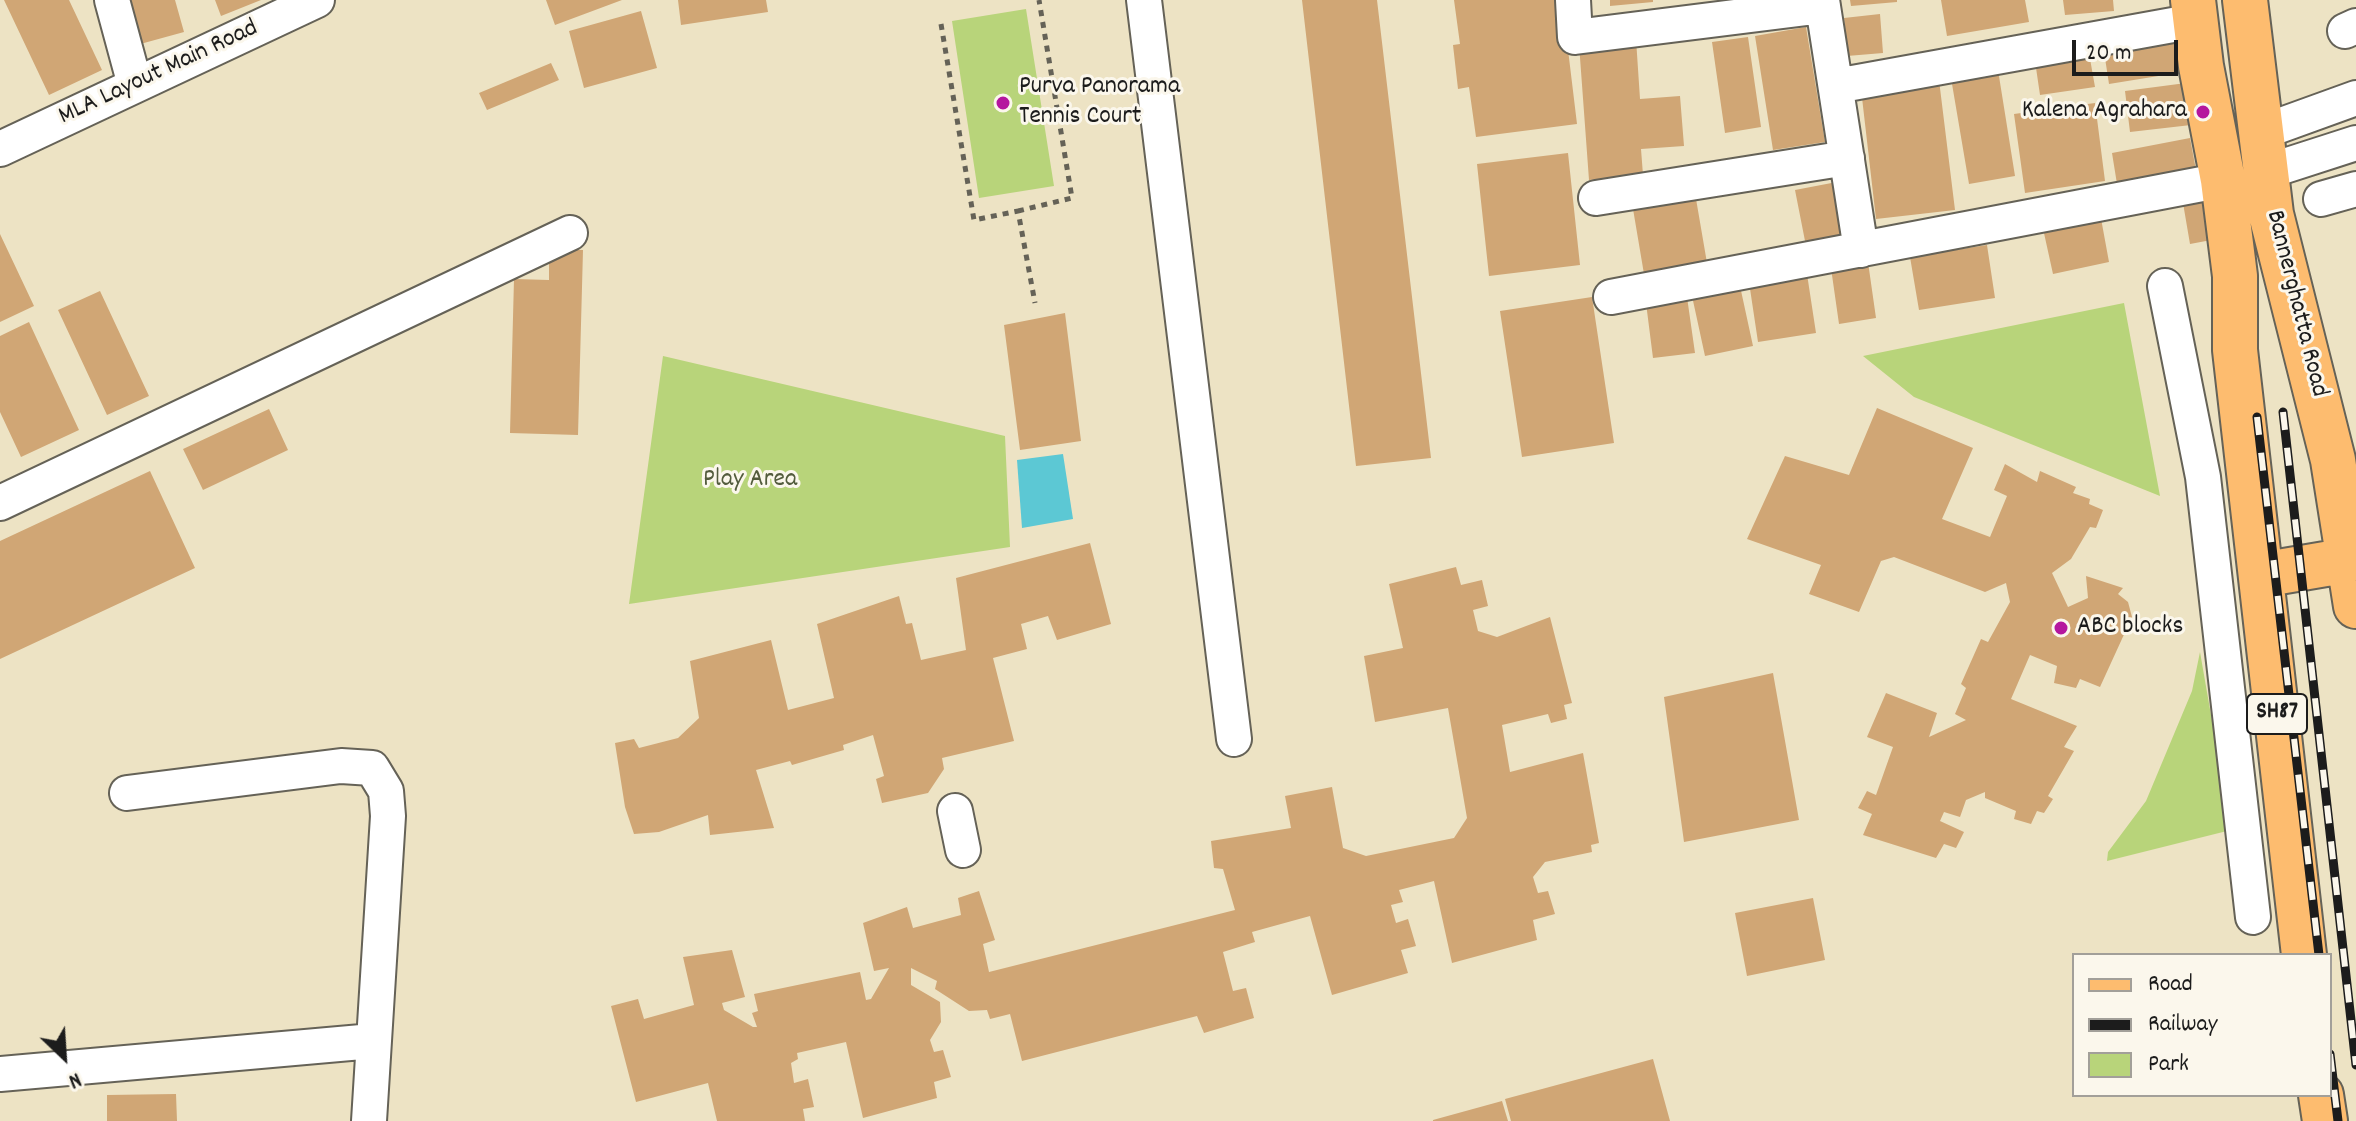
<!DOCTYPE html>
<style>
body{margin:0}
#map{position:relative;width:2356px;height:1121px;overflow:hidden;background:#ede3c4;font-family:Dekko,sans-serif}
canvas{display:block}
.legend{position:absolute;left:2072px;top:953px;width:260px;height:144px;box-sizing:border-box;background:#fbf7ec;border:2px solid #a29f99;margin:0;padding:10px 14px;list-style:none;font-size:24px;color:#1c1c1c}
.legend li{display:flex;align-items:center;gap:16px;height:40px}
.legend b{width:40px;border:2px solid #a29f99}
.north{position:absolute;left:24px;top:1017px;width:80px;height:80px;-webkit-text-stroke:6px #fbf7ec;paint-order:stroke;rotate:155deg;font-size:22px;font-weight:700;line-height:32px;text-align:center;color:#1c1c1c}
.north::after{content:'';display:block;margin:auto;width:28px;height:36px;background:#1c1c1c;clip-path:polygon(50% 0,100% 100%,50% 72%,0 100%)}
.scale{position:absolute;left:2072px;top:40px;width:106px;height:36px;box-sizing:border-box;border:4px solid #1c1c1c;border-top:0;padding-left:10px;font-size:24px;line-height:28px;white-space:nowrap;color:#1c1c1c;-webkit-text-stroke:6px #fbf7ec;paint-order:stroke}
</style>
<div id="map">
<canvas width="2356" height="1121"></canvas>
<ul class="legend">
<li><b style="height:10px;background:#fdbc6f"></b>Road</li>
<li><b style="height:10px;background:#1c1c1c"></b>Railway</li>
<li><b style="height:22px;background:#b8d47a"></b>Park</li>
</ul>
<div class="north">N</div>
<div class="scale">20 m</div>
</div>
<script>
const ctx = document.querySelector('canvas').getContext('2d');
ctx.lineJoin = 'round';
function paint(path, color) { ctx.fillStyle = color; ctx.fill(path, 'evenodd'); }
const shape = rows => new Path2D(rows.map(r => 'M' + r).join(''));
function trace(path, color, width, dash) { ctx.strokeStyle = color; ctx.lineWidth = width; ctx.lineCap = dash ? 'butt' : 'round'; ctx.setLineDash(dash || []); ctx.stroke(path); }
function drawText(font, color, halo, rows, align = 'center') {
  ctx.font = font + ' Dekko,sans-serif'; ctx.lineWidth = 6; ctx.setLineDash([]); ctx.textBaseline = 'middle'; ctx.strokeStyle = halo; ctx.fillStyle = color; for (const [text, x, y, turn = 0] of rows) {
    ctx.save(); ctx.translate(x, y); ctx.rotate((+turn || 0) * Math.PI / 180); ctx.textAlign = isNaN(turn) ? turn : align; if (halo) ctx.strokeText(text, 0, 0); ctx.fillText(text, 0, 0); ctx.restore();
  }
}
paint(shape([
 [1026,9,1054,186,979,198,952,21],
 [2124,303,2160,496,1914,397,1863,356],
 [663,356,1005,436,1010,547,629,604],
 [2200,652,2231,830,2107,861,2108,852,2146,801,2192,691]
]), '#b8d47a');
paint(shape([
 [1063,454,1073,519,1022,528,1017,460]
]), '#5cc8d4');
paint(shape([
 [4,0,69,0,102,70,49,95],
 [121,0,175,0,184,32,133,46],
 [215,0,261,0,221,16],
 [546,0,622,0,555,25],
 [678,0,766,0,768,12,681,25],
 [1302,0,1377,0,1431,458,1356,466],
 [1454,0,1562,0,1577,124,1476,137,1469,87,1458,89,1453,45,1460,44],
 [1610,0,1653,0,1653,2,1610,6],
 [1850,0,1897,0,1897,2,1851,6],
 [1941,0,2025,0,2029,22,1947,36],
 [2063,0,2113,0,2114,11,2065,15],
 [641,11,657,68,584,88,569,31],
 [1880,14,1883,53,1847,56,1844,18],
 [1806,27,1825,142,1773,150,1755,36],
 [2176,34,2183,72,2109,84,2103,45],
 [1748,37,1761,127,1725,133,1712,42],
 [1636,39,1640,99,1680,96,1684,146,1641,149,1643,175,1589,180,1579,44],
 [2089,53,2095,87,2040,95,2035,61],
 [551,63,559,80,487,110,479,93],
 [1998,70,2015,176,1969,184,1951,78],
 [1939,80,1955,210,1876,219,1861,89],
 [2186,83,2191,125,2130,132,2125,91],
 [2095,103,2105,181,2025,193,2014,114],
 [2190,138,2196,170,2117,184,2112,153],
 [1568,153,1580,265,1489,276,1477,164],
 [1842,181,1852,237,1806,246,1795,190],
 [1695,193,1707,263,1644,274,1632,203],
 [2215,197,2222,238,2190,244,2183,203],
 [2100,213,2109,262,2053,274,2042,224],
 [0,234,34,306,0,322],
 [1987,245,1995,298,1919,310,1910,257],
 [549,249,583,250,578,435,510,433,514,279,549,280],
 [1868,262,1876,318,1839,324,1831,268],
 [1807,274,1816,333,1758,342,1749,282],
 [1740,286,1753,346,1705,356,1692,296],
 [100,291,149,396,107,415,58,310],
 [1592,297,1614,443,1522,457,1500,311],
 [1687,297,1695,353,1653,358,1646,303],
 [1065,313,1081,441,1020,450,1004,325],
 [29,322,79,430,21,457,0,412,0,336],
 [1877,408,1973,448,1942,519,1990,537,2007,496,1994,490,2005,464,2037,482,2040,471,2076,487,2073,493,2090,499,2089,504,2103,510,2096,528,2090,527,2071,559,2052,573,2068,607,2088,598,2086,576,2123,588,2118,594,2128,602,2132,617,2100,687,2080,679,2076,688,2054,683,2057,666,2030,655,2011,699,2077,726,2064,747,2074,751,2048,796,2053,799,2044,813,2037,811,2031,824,2014,819,2016,811,1985,798,1985,792,1966,800,1960,817,1944,812,1940,821,1964,832,1956,848,1944,844,1936,858,1863,835,1872,814,1858,808,1867,791,1876,795,1893,747,1867,737,1886,693,1937,713,1929,737,1966,720,1955,714,1966,688,1961,684,1981,639,1988,642,2010,602,2006,583,1985,592,1894,557,1881,561,1859,612,1809,594,1821,565,1747,539,1785,456,1849,475],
 [269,409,288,450,203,490,183,449],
 [150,471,195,568,0,659,0,541],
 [1090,543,1111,624,1057,640,1048,616,1021,624,1027,649,993,658,1014,741,942,758,944,769,928,793,882,803,876,779,884,776,873,735,843,745,844,750,792,765,790,761,756,770,774,828,710,835,708,815,659,832,634,834,625,807,615,743,634,739,639,748,678,738,699,718,690,661,771,640,788,710,834,698,817,624,899,596,906,624,912,623,921,660,966,650,956,578],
 [1456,567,1461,585,1482,580,1488,606,1473,610,1478,631,1497,637,1550,617,1572,703,1564,705,1567,719,1551,723,1548,714,1502,725,1510,772,1583,753,1599,843,1591,845,1592,852,1545,862,1533,877,1538,893,1548,891,1555,914,1533,920,1537,940,1452,963,1434,881,1399,890,1403,902,1391,905,1396,923,1408,919,1416,946,1401,950,1408,973,1332,995,1310,916,1252,932,1255,942,1223,952,1233,991,1246,988,1254,1018,1204,1033,1197,1016,1022,1061,1010,1014,990,1019,987,1010,969,1011,935,989,937,981,911,968,911,985,940,1002,941,1022,930,1040,934,1052,943,1050,951,1077,934,1082,937,1098,863,1118,846,1042,797,1053,798,1059,791,1063,794,1083,808,1079,814,1107,803,1109,805,1121,717,1121,708,1083,636,1102,611,1006,638,999,644,1019,694,1005,683,957,732,950,745,997,722,1003,724,1010,753,1027,757,1027,752,1013,758,1011,754,994,860,972,866,1000,871,999,889,968,874,971,863,923,907,907,913,928,961,915,958,898,979,891,995,940,983,944,989,972,1235,910,1223,869,1214,868,1211,841,1291,828,1285,796,1332,787,1343,848,1366,856,1454,838,1467,818,1448,708,1375,722,1364,656,1403,648,1389,584],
 [1773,673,1799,820,1684,842,1664,697],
 [1813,898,1825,960,1747,976,1735,913],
 [1653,1059,1670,1121,1511,1121,1505,1099],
 [176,1094,177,1121,107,1121,107,1095],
 [1502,1101,1508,1121,1433,1121,1433,1120]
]), '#d0a675');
const minor = shape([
 [112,0,135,85],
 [1144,0,1234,739],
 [1573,0,1575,37,1823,6],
 [1822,0,1861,250],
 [2345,31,2356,26],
 [1836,86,2195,21],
 [2262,132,2356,98],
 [0,149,317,0],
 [2266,172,2356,143],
 [1596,198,1847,158],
 [2321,199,2356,189],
 [2165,286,2203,477,2253,917],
 [1611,297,2223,180],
 [0,503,570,233],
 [127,793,341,766,372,768,386,791,388,816,369,1121],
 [955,811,963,850],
 [0,1074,373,1041]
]);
const primary = shape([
 [2193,0,2201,66,2223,180,2235,276,2235,350,2304,955],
 [2245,0,2271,214,2333,460,2356,606],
 [2261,575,2349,560],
 [2321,1095,2325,1121]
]);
trace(minor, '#656257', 38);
trace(primary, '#656257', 48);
trace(shape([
 [941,24,974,220,1018,211,1035,303],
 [1018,211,1072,198,1039,0]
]), '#656257', 5, [6, 6]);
trace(minor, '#fff', 34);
trace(primary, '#fdbc6f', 44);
const rail = shape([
 [2283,412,2356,1065],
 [2257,417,2319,955],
 [2330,1054,2338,1121]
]);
trace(rail, '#1c1c1c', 9);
trace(rail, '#fbf7ec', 6, [18]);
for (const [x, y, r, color] of [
 [1003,103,8,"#b5179e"],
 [2203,112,8,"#b5179e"],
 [2061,628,8,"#b5179e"]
]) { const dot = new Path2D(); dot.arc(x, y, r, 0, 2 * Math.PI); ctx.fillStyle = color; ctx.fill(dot); trace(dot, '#fbf7ec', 3); }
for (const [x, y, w] of [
 [2277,714,60]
]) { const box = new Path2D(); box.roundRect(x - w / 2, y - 20, w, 40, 6); ctx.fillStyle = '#fbf7ec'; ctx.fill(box); trace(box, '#1c1c1c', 2); }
drawText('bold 24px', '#1c1c1c', null, [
 ["SH87",2277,714]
]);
drawText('26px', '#1c1c1c', '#fbf7ec', [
 ["MLA Layout Main Road",159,74,-25],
 ["Bannerghatta Road",2295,304,76]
]);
drawText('26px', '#1c1c1c', '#fbf7ec', [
 ["Purva Panorama",1019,88],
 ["Tennis Court",1019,118],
 ["Kalena Agrahara",2187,112,"right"],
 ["ABC blocks",2077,628]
], 'left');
drawText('26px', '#535c3d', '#fbf7ec', [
 ["Play Area",750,481]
]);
</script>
